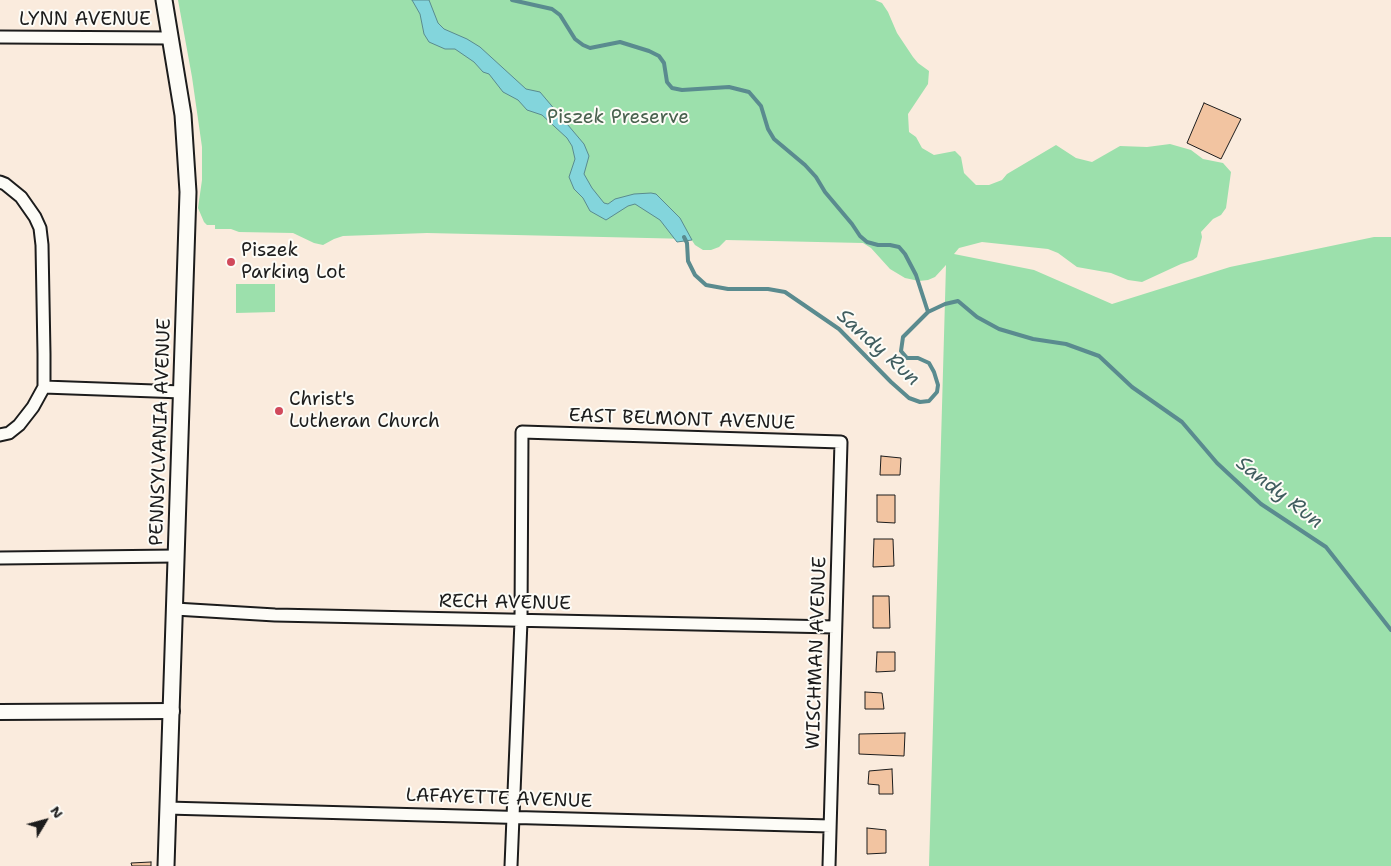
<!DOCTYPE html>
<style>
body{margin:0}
#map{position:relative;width:1391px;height:866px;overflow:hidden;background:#faebdd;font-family:"Shantell Sans",sans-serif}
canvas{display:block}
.north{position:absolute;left:20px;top:796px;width:50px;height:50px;-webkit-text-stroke:4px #fdfcf7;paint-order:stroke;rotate:53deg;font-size:14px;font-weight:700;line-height:20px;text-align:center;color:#1c1c1c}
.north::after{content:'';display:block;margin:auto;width:18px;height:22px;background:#1c1c1c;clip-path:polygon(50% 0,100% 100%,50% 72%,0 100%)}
</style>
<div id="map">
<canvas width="1391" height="866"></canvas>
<div class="north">N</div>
</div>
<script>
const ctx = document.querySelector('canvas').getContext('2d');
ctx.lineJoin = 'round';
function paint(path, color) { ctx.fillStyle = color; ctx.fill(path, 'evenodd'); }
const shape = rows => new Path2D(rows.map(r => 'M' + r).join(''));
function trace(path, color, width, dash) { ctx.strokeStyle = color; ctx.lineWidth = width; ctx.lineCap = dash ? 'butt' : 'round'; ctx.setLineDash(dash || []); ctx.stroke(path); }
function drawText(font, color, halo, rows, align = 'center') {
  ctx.font = font + ' "Shantell Sans",sans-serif'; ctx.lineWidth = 4; ctx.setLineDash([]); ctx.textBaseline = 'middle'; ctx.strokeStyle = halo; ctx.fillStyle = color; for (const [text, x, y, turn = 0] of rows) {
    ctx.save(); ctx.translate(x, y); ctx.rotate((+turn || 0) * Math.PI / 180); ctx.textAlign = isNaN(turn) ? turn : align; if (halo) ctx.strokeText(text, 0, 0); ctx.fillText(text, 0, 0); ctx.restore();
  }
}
paint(shape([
 [178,0,875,0,882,3,888,12,897,33,913,57,918,63,929,71,928,84,908,114,909,132,916,137,922,148,934,155,955,151,961,157,964,173,976,185,989,185,1002,180,1007,174,1056,145,1076,158,1092,162,1120,146,1147,147,1170,144,1191,150,1203,159,1223,163,1231,172,1226,208,1221,215,1213,219,1201,232,1202,237,1197,257,1193,260,1181,264,1142,282,1128,280,1111,273,1077,267,1058,253,1048,249,982,242,959,248,954,254,1034,270,1112,304,1230,267,1374,237,1391,237,1391,866,929,866,946,265,935,277,928,280,919,281,905,278,890,269,871,248,863,243,726,240,719,247,711,250,703,250,695,245,691,239,427,233,343,236,334,239,323,245,314,243,293,233,239,232,231,229,215,229,215,225,207,225,204,222,198,208,202,180,202,147,192,77],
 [236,284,275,284,275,312,236,313]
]), '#9ce0ac');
const water = shape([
 [412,0,429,0,438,23,444,29,467,39,480,47,526,89,540,92,584,144,589,156,584,174,592,188,604,203,608,204,615,199,634,194,651,193,656,194,680,218,692,240,677,242,660,220,635,204,628,206,606,220,590,211,583,198,574,189,569,177,575,159,572,146,567,138,542,115,527,110,518,100,503,92,489,74,483,72,474,62,455,49,445,49,429,42,424,34,420,14,412,0]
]);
paint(water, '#83d5dc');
trace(water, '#5a8b8f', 1);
trace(shape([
 [512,0,552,9,560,15,575,39,583,45,590,48,620,42,649,51,659,56,664,63,667,82,672,88,682,90,729,87,749,92,761,106,768,129,774,139,805,165,816,177,825,192,852,224,860,236,867,242,878,245,890,245,899,247,905,254,916,275,928,312],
 [684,237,687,243,688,261,695,275,706,285,728,289,768,289,785,292,839,329,891,382,909,398,920,402,929,401,937,392,938,385,934,372,929,363,918,358,907,358,901,351,903,337,928,312,945,304,958,301,977,317,999,329,1033,339,1066,344,1099,356,1132,387,1182,422,1217,463,1261,504,1326,547,1391,630]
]), '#5a8b8f', 4);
const building = shape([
 [1204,103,1241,119,1221,159,1187,143,1204,103],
 [881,456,901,458,900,475,880,475,881,456],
 [877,495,895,495,895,523,877,522,877,495],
 [874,539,893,539,894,566,873,567,874,539],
 [873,596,889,596,890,628,873,628,873,596],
 [877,652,895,652,895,671,876,672,877,652],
 [865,692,882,693,884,709,865,709,865,692],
 [905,733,904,756,859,754,859,734,905,733],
 [892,769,893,794,879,794,879,785,868,784,869,771,892,769],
 [867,828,886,830,886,853,867,854,867,828],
 [151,862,151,866,132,866,131,863,151,862]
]);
paint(building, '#f2c4a1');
trace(building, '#1c1c1c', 1);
const minor = shape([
 [0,37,171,38],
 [0,182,5,184,21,197,35,217,40,228,42,245,44,354,44,387,33,407,19,425,9,433,0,435],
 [44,387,182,392],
 [0,558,176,556],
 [175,609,275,615,835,627],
 [167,808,830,826],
 [511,866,521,621,522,432,841,442,829,866]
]);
const tertiary = shape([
 [0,712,172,711]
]);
const secondary = shape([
 [164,0,183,115,188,192,166,866]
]);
trace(minor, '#1c1c1c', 15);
trace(tertiary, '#1c1c1c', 18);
trace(secondary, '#1c1c1c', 19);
trace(minor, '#fdfcf7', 11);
trace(tertiary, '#fdfcf7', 14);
trace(secondary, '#fdfcf7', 15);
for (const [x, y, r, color] of [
 [231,262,5,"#d1495b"],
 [279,411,5,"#d1495b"]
]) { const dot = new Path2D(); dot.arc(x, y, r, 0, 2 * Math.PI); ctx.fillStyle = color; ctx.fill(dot); trace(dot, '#fdfcf7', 2); }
drawText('19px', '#1c1c1c', '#fdfcf7', [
 ["LYNN AVENUE",85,20],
 ["EAST BELMONT AVENUE",682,420,2],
 ["PENNSYLVANIA AVENUE",161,432,-88],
 ["RECH AVENUE",505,603,1],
 ["WISCHMAN AVENUE",817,653,-88],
 ["LAFAYETTE AVENUE",499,799,2]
]);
drawText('19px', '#49614e', '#fdfcf7', [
 ["Piszek Preserve",618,118]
]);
drawText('19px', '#1c1c1c', '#fdfcf7', [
 ["Piszek",241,251],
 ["Parking Lot",241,273],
 ["Christ's",289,400],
 ["Lutheran Church",289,422]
], 'left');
drawText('italic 20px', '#405d5f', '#fdfcf7', [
 ["Sandy Run",878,348,42],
 ["Sandy Run",1279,493,38]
]);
</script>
